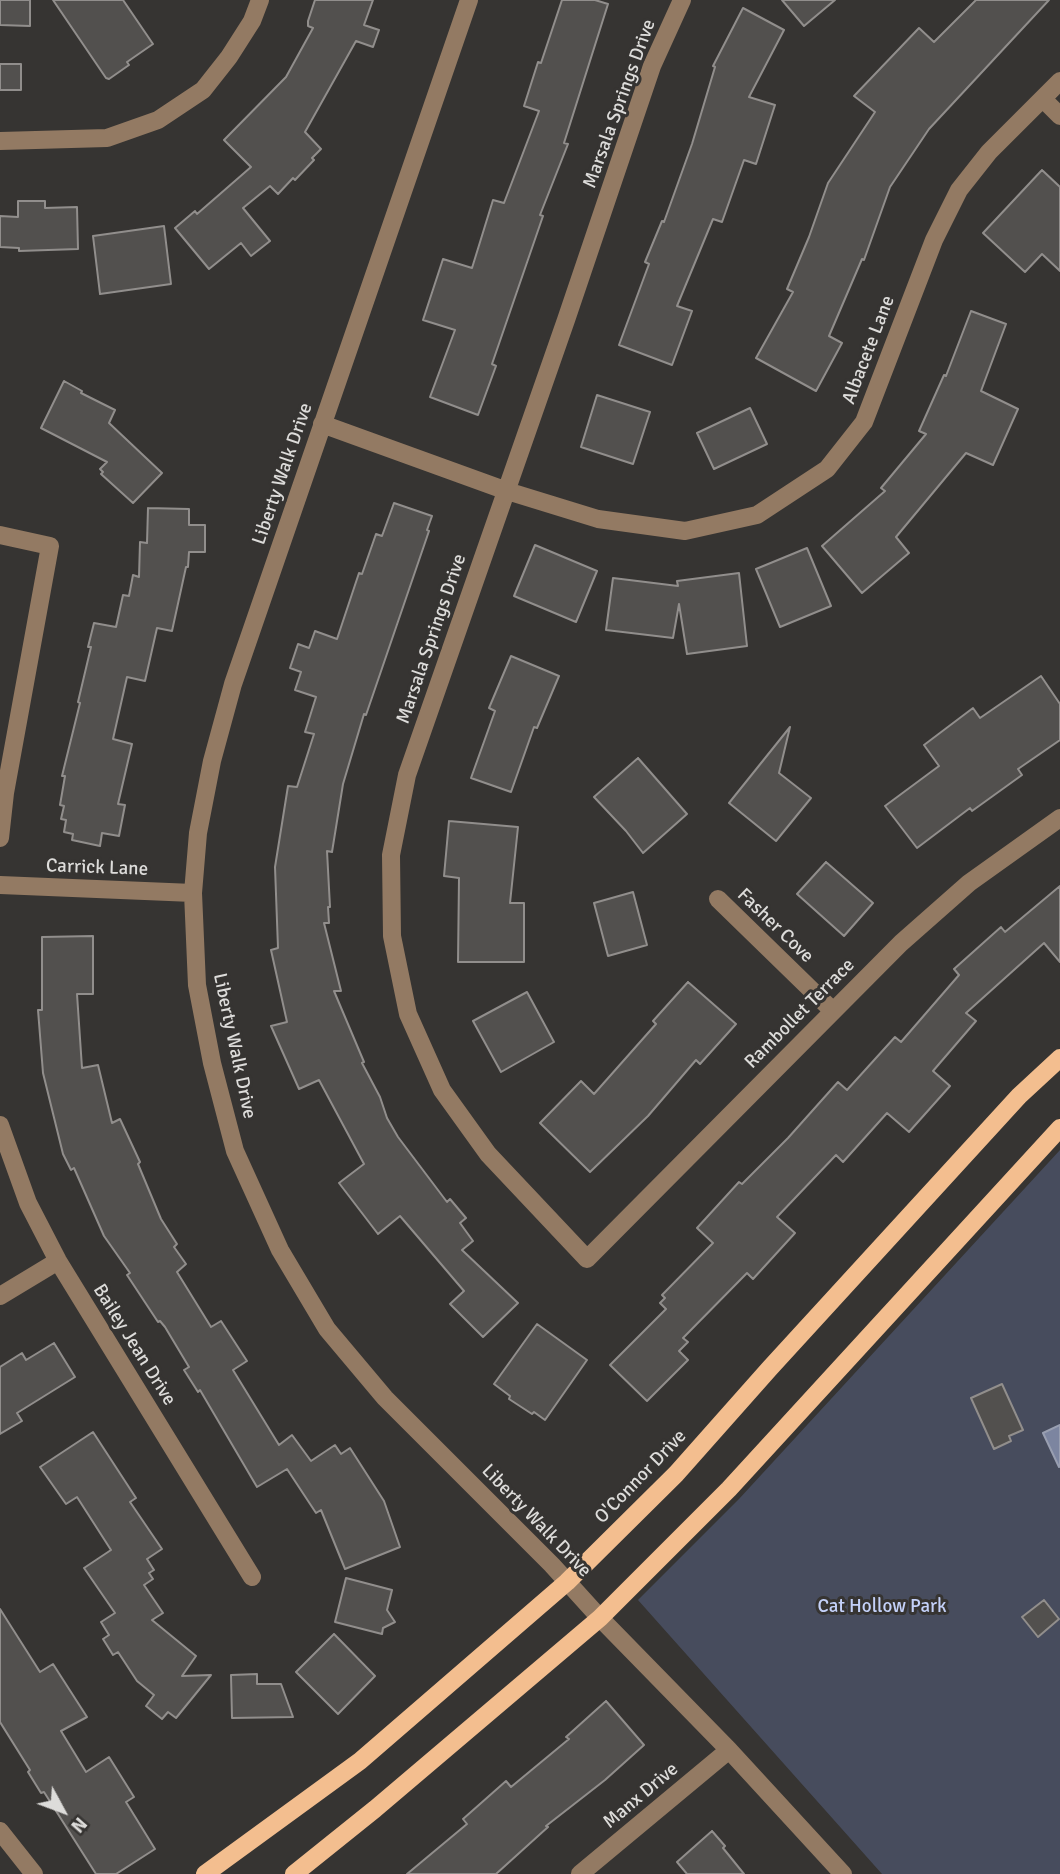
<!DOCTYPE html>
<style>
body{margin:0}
#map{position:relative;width:1060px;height:1874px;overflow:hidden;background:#363432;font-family:Signika,sans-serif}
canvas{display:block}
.north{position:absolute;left:28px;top:1776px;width:70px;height:70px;-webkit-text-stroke:5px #363432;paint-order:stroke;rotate:131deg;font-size:19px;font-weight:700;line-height:28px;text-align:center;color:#dddcda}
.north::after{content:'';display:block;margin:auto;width:24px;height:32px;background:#dddcda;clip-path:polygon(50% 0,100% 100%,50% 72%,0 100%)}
</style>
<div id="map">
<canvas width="1060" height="1874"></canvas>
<div class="north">N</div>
</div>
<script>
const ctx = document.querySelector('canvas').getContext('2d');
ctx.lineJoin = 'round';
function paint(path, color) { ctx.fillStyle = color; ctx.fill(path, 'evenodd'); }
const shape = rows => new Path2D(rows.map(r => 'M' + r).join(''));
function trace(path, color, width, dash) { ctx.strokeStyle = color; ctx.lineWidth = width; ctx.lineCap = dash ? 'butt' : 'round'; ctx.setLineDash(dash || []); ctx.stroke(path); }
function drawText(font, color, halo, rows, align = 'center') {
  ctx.font = font + ' Signika,sans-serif'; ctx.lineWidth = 6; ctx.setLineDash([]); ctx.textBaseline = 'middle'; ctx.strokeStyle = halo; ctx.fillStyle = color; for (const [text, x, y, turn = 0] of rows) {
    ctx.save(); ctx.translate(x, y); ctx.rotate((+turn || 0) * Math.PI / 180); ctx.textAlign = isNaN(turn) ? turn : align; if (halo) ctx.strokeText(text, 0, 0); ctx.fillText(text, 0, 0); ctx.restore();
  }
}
paint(shape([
 [1060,1150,1060,1874,882,1874,638,1600,739,1499]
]), '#474c5d');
const water = shape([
 [1060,1425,1060,1466,1059,1467,1043,1433,1060,1425]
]);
paint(water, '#7c85a0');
trace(water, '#999fb1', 2);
const building = shape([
 [0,0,30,0,30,26,0,25,0,0],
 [53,0,123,0,153,44,127,62,129,65,109,79,106,78,53,0],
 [315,0,373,0,364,25,379,30,373,47,356,41,305,132,321,149,312,158,314,160,295,180,293,178,278,194,270,186,243,208,270,241,251,256,241,243,209,269,175,228,195,211,197,214,251,167,224,140,286,77,313,28,308,26,308,21,315,0],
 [562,0,595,0,608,4,564,143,568,144,540,215,543,216,492,364,496,366,478,415,430,397,455,330,423,320,443,259,472,268,493,200,504,203,539,111,524,106,538,62,541,63,562,0],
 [782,0,835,0,804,26,782,0],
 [976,0,1049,0,929,129,890,187,864,260,862,259,829,336,842,343,816,391,756,358,793,292,787,289,809,237,828,183,875,112,854,96,919,28,934,42,976,0],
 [743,8,784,30,749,97,775,105,756,164,744,160,722,222,713,219,677,306,692,311,672,365,619,345,649,264,645,262,662,221,664,222,692,144,715,67,713,66,743,8],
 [0,64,21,64,21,90,0,90,0,64],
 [1042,170,1060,187,1060,271,1042,254,1025,272,983,233,1042,170],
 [18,201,45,201,45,208,77,207,78,249,19,251,19,248,0,247,0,216,18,217,18,201],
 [164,226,171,284,100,294,93,236,164,226],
 [971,311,1006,324,981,391,1018,409,993,465,966,453,896,537,909,553,862,593,822,546,885,491,881,488,926,434,919,431,944,375,946,376,971,311],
 [64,381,82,391,81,393,115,410,109,423,162,473,133,503,101,474,103,472,100,469,107,462,41,428,64,381],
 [597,395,650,412,633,464,581,447,597,395],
 [750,408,767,444,714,469,697,433,750,408],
 [394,503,432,516,427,530,429,531,366,715,364,714,343,784,332,852,327,851,330,907,328,907,329,923,324,923,341,991,334,991,364,1062,362,1063,380,1097,387,1118,398,1137,447,1202,450,1199,466,1218,460,1223,473,1241,462,1250,518,1303,483,1337,450,1304,464,1291,400,1216,378,1234,339,1183,364,1164,319,1080,299,1089,271,1026,287,1022,271,950,278,948,275,867,288,786,297,787,314,734,305,732,316,697,295,690,301,672,290,668,298,644,309,648,315,631,337,639,359,573,362,574,376,534,382,536,394,503],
 [148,508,189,509,189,525,205,525,205,552,189,552,188,567,186,567,172,631,157,628,145,681,127,677,113,739,132,744,118,804,125,805,119,836,102,833,100,846,72,840,73,834,64,832,66,820,61,819,64,806,60,805,65,776,62,776,80,703,78,702,91,647,88,647,94,623,116,627,123,595,129,596,133,575,139,577,140,542,147,543,148,508],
 [535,545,597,571,576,622,514,596,535,545],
 [807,548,831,606,780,627,756,569,807,548],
 [739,573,747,646,687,654,679,604,673,638,606,630,613,578,678,586,677,581,739,573],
 [511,656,559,676,537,728,534,727,511,792,471,778,495,711,489,708,511,656],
 [1041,676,1060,704,1060,740,1018,769,1022,775,972,811,970,808,917,848,885,806,939,766,924,745,973,708,980,718,1041,676],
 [790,727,779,773,811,798,776,841,729,803,790,727],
 [638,758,687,814,643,853,626,831,594,797,638,758],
 [449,821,518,827,510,903,524,903,524,962,458,962,459,878,444,876,449,821],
 [826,862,873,903,844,936,797,894,826,862],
 [1060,886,1060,962,1044,943,966,1013,976,1021,933,1071,950,1086,909,1132,887,1113,843,1162,836,1155,777,1217,795,1233,753,1279,747,1273,683,1338,688,1342,679,1351,688,1360,647,1401,610,1365,666,1309,660,1303,665,1298,662,1295,713,1243,697,1228,739,1182,742,1184,788,1138,838,1082,847,1090,895,1037,901,1042,959,975,954,969,1001,927,1005,932,1060,886],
 [633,892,647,945,608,956,594,903,633,892],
 [93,936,93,994,77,994,82,1068,98,1065,112,1123,120,1119,140,1162,138,1164,161,1219,177,1244,174,1247,186,1264,177,1272,211,1327,221,1321,247,1361,233,1370,279,1445,292,1435,311,1461,335,1445,341,1454,350,1448,384,1501,400,1547,345,1569,321,1510,316,1513,287,1469,257,1487,200,1390,198,1392,184,1370,189,1367,165,1327,160,1321,158,1322,127,1275,130,1273,104,1236,74,1168,71,1170,63,1154,43,1073,38,1010,42,1010,42,937,93,936],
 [688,982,736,1024,700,1064,696,1060,648,1116,590,1172,540,1123,581,1081,594,1094,656,1024,653,1021,688,982],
 [527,992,554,1042,501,1072,473,1021,527,992],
 [537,1324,587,1360,545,1420,534,1412,532,1414,509,1399,510,1396,494,1384,537,1324],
 [54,1343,75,1377,17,1413,22,1421,0,1434,0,1367,22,1353,26,1360,54,1343],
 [1002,1384,1023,1430,1009,1436,1011,1441,994,1449,971,1398,1002,1384],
 [93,1432,136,1498,130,1502,162,1549,147,1559,154,1570,149,1573,153,1579,144,1585,163,1613,152,1620,196,1656,182,1676,211,1675,176,1718,168,1712,162,1719,146,1706,154,1695,137,1681,118,1652,113,1655,103,1639,109,1635,101,1622,115,1613,84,1568,111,1550,77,1497,66,1504,40,1467,93,1432],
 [346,1578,392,1590,387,1610,395,1622,383,1628,382,1634,335,1622,346,1578],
 [1044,1600,1059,1619,1038,1637,1022,1617,1044,1600],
 [0,1609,40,1672,53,1664,87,1717,61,1731,86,1772,109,1757,134,1797,126,1802,155,1849,116,1874,96,1874,44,1792,41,1793,28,1772,30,1770,0,1722,0,1609],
 [334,1634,375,1676,338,1714,296,1672,334,1634],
 [257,1674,257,1684,281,1684,293,1717,232,1718,231,1675,257,1674],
 [606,1701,644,1745,605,1780,546,1826,548,1827,496,1874,407,1874,467,1824,463,1819,506,1781,511,1787,569,1739,566,1737,606,1701],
 [712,1831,725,1846,723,1848,744,1874,687,1874,677,1862,712,1831]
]);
paint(building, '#52504e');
trace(building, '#918e8c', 2);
trace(shape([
 [469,0,233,684,212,761,198,833,193,893,197,985,212,1063,235,1151,280,1250,327,1329,385,1398,552,1565,600,1618,729,1750,843,1874],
 [682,0,652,66,566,320,407,775,391,855,392,936,408,1014,442,1090,488,1154,587,1259,901,943,969,883,1060,818],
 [1043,99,1060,116],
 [0,141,107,138,158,120,203,90,229,57,252,21,260,0],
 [322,424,507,491,598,519,685,531,757,515,827,469,864,422,934,240,959,190,989,152,1060,81],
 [0,535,50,546,5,793,0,838],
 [0,885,193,893],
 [718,899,833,1011],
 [0,1125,28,1203,58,1261,252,1577],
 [0,1296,58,1261],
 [0,1831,34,1874],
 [580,1874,729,1750]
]), '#937a63', 18);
trace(shape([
 [205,1874,360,1761,567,1582,676,1474,770,1368,1019,1096,1060,1058],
 [294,1874,375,1809,600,1618,729,1489,1060,1128]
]), '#f3be8f', 18);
drawText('19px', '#dddcda', '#363432', [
 ["Marsala Springs Drive",620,104,-70],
 ["Albacete Lane",869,350,-69],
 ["Liberty Walk Drive",283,474,-71],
 ["Marsala Springs Drive",432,639,-71],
 ["Carrick Lane",97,868,2],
 ["Fasher Cove",775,926,44],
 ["Rambollet Terrace",800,1014,-45],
 ["Liberty Walk Drive",234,1046,78],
 ["Bailey Jean Drive",134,1345,58],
 ["O'Connor Drive",641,1477,-46],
 ["Liberty Walk Drive",536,1521,46],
 ["Manx Drive",641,1796,-40]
]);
drawText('19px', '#c4d1f9', '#363432', [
 ["Cat Hollow Park",882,1607]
]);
</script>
